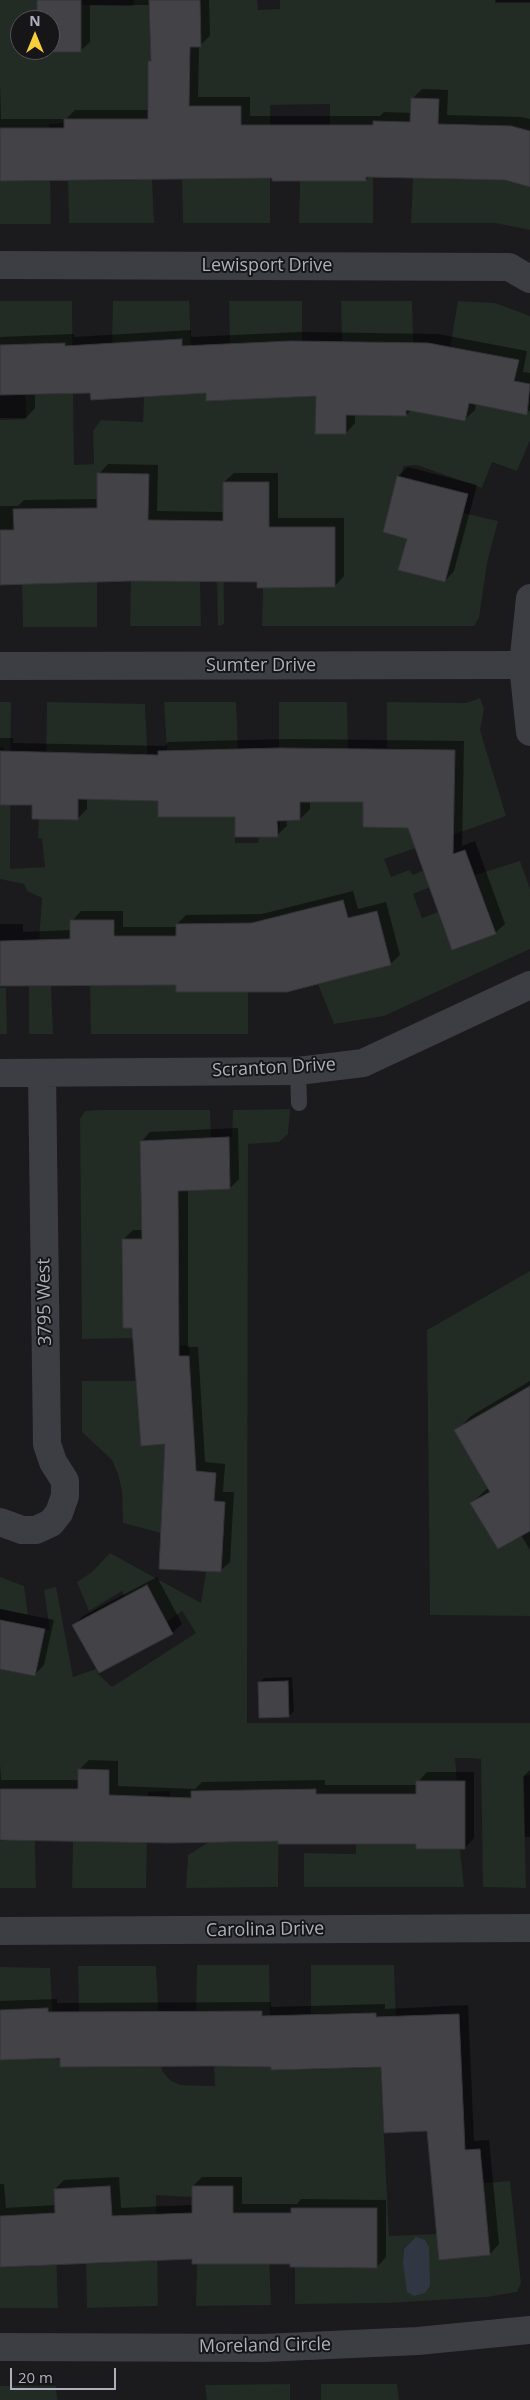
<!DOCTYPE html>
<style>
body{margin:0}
#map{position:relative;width:530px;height:2400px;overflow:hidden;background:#1b1a1d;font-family:"Open Sans",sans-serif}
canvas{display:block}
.north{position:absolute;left:10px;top:10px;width:50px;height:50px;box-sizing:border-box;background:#161518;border:1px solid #52535a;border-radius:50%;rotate:0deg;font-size:14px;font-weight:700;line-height:20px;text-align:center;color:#adb0bc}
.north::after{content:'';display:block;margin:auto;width:18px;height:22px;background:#f6cf3a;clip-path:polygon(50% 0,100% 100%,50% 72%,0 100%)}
.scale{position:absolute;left:10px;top:2368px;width:106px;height:22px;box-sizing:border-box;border:2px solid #adb0bc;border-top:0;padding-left:6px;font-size:15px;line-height:18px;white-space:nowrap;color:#adb0bc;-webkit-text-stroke:4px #161518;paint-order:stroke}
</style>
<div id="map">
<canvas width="530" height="2400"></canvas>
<div class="north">N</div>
<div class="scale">20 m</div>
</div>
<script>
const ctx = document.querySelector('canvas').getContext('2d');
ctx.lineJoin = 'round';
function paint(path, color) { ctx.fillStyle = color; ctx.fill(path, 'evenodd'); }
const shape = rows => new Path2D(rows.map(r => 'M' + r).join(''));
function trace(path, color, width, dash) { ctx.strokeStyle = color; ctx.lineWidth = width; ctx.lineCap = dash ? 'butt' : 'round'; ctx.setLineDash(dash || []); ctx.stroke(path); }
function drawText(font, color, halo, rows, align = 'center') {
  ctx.font = font + ' "Open Sans",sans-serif'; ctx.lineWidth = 4; ctx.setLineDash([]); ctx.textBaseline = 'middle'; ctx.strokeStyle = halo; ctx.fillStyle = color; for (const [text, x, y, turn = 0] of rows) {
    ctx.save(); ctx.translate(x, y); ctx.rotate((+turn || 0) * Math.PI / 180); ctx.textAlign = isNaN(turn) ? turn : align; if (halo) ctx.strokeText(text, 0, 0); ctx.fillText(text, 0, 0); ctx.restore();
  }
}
paint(shape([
 [0,0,37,0,37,20,20,20,20,50,37,50,37,52,81,52,81,5,133,6,134,0,149,0,151,48,201,47,200,0,257,0,258,10,280,9,280,0,495,0,495,3,530,3,530,131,511,126,496,178,530,187,530,230,495,223,411,223,413,178,482,180,484,125,438,124,439,99,411,98,410,122,373,121,373,223,299,223,300,181,366,181,366,125,330,125,330,104,270,105,270,223,183,223,182,178,241,126,241,106,181,105,152,179,154,223,69,223,68,181,135,180,135,119,49,124,51,224,0,224],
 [0,301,72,301,74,465,94,464,93,431,101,420,143,422,144,397,185,394,182,339,112,343,113,301,189,301,192,367,205,383,206,401,212,400,291,341,230,343,229,301,302,301,302,388,316,390,315,434,346,434,346,415,406,416,407,343,342,341,341,301,412,301,414,376,429,414,465,420,469,403,527,415,530,398,530,440,517,471,492,462,482,488,417,465,404,466,400,477,397,476,383,532,407,539,399,570,445,582,463,513,498,521,487,563,479,618,474,626,262,626,263,588,335,587,335,528,269,527,268,482,223,482,224,624,218,626,217,575,211,521,148,520,97,473,97,627,23,627,22,583,49,509,13,509,14,530,0,530,0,420,26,419,25,395,66,393,65,343,0,345],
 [458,301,495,303,530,316,530,384,514,381,518,360,450,347],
 [131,581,200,582,201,626,130,626],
 [480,698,484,709,480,730,506,816,384,859,391,877,409,870,413,875,424,870,430,887,413,894,422,918,438,912,452,950,496,934,475,875,520,861,530,889,530,949,384,1016,334,1024,318,984,391,965,377,911,348,918,343,900,311,908,315,926,176,924,176,992,248,992,248,1034,91,1034,90,986,154,985,154,937,114,936,114,921,70,939,46,985,51,986,53,1034,29,1034,29,940,39,941,42,898,27,891,24,884,0,879,0,805,4,804,4,748,0,747,0,702,11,702,10,869,45,867,42,839,38,838,39,819,78,820,78,799,110,800,46,753,47,702,145,704,149,787,158,786,159,817,191,817,191,803,235,804,235,843,258,843,259,837,278,836,280,821,300,820,301,802,337,801,337,748,279,748,279,702,347,702,349,797,363,796,363,826,418,828,454,805,455,750,387,748,387,702,466,703],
 [164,702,236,702,238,750,167,751],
 [0,988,6,988,7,1034,0,1034],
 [290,1109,288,1134,279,1142,248,1144,247,1723,530,1723,530,1775,523,1776,526,1888,483,1887,481,1759,467,1758,455,1758,457,1781,417,1849,460,1849,464,1887,304,1887,304,1853,356,1854,356,1844,367,1844,367,1794,316,1794,315,1788,299,1788,299,1797,279,1797,278,1887,186,1888,188,1855,209,1842,252,1790,192,1791,191,1806,170,1807,170,1791,148,1792,146,1888,72,1888,73,1840,139,1796,109,1795,109,1770,78,1769,78,1791,34,1798,36,1888,0,1888,0,1841,25,1840,25,1789,0,1789,0,1669,35,1676,45,1630,50,1630,44,1590,56,1587,73,1677,96,1669,98,1674,112,1687,196,1633,182,1611,167,1622,125,1597,122,1591,89,1611,77,1582,92,1572,110,1553,201,1603,206,1572,221,1572,225,1502,214,1501,216,1473,164,1470,161,1533,123,1523,122,1491,118,1474,112,1460,82,1432,82,1381,137,1381,141,1446,194,1442,189,1346,170,1345,179,1328,179,1238,123,1239,123,1328,145,1328,144,1338,82,1339,80,1119,85,1111,99,1110,210,1110,211,1139,140,1141,141,1192,230,1189,229,1138,232,1137,233,1110],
 [530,1271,530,1616,430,1615,427,1330],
 [0,1577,24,1586,28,1615,0,1609],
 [197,1965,269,1965,271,2070,286,2070,377,2068,376,2013,311,2014,311,1965,394,1965,396,2020,381,2079,389,2236,437,2234,440,2260,490,2255,483,2183,510,2181,521,2283,517,2292,487,2297,389,2303,295,2304,295,2267,377,2268,377,2209,291,2208,291,2253,269,2254,271,2305,196,2306,197,2264,262,2264,262,2213,233,2213,233,2186,192,2186,192,2197,156,2195,158,2306,87,2308,86,2264,149,2261,147,2215,111,2217,110,2186,54,2189,58,2308,0,2308,0,2267,51,2264,49,2214,0,2215,0,2060,50,2058,48,2008,0,2010,0,1967,50,1968,55,2059,146,2066,146,2011,79,2012,78,1966,156,1966,162,2071,170,2080,180,2085,215,2086,214,2066,261,2067,262,2012,196,2010],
 [290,2384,290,2400,207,2400,205,2385],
 [321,2384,397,2384,399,2400,321,2400],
 [0,2386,56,2386,57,2400,0,2400]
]), '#222b24');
paint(shape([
 [416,2237,425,2240,429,2247,430,2286,425,2293,414,2296,407,2292,403,2263,404,2249]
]), '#303742');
paint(shape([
 [38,0,209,0,210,36,199,46,198,97,250,97,250,116,380,116,384,112,412,113,412,99,422,89,448,90,447,115,521,117,530,119,530,186,505,179,370,176,366,180,273,177,0,180,0,83,1,119,66,119,75,110,149,110,149,61,152,58,151,5,90,5,90,42,80,51,38,50,50,50,50,20,38,20],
 [496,0,530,0,530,2,496,2],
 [191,330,191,337,301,332,438,334,527,351,523,372,530,373,530,410,527,413,476,404,475,410,465,419,411,410,406,415,355,414,355,423,346,433,317,395,91,391,35,393,35,408,26,418,0,418,0,337,74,334,74,337],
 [108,464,158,465,157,511,224,512,224,482,234,473,278,473,278,518,344,518,344,576,335,586,258,581,0,581,0,506,18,506,24,500,98,499,99,474],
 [408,467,477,485,454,571,445,581,408,538,398,476],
 [0,738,13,738,13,743,165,746,168,742,290,739,464,741,462,846,475,841,505,924,495,933,408,827,365,800,310,800,310,809,300,819,286,819,287,826,277,835,236,816,160,800,87,798,87,809,77,819,33,804,0,803],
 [353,891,358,909,386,902,400,955,390,964,177,984,0,985,0,924,23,924,23,932,72,930,72,921,81,911,123,911,123,927,177,927,177,924,186,915,262,914],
 [238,1128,239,1179,230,1188,188,1190,188,1347,198,1347,205,1462,225,1464,223,1492,234,1492,230,1562,220,1571,166,1443,133,1327,124,1239,133,1230,143,1230,141,1142,150,1132],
 [530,1381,530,1550,521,1535,472,1503,489,1487,456,1431,471,1416],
 [157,1577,182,1624,172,1633,74,1625,83,1616],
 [0,1609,54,1620,44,1665,34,1675,0,1667],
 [292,1677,294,1711,289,1716,259,1683,264,1678],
 [89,1760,118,1761,118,1786,195,1789,202,1782,325,1780,325,1785,418,1785,418,1782,427,1772,474,1772,474,1838,465,1848,418,1843,280,1840,0,1840,0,1764,1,1780,79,1780,79,1770],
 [530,1770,530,1837,525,1837,524,1776],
 [57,1999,57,2003,271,2002,271,2007,385,2004,385,2009,468,2005,474,2141,489,2140,499,2244,490,2254,428,2130,382,2066,272,2066,62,2056,0,2058,0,2001],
 [119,2177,121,2208,193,2205,193,2186,202,2177,242,2177,242,2204,297,2204,301,2199,386,2200,386,2257,377,2267,193,2258,0,2266,0,2184,4,2184,6,2208,56,2205,55,2189,64,2180]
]), '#0007');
const building = shape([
 [37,0,81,0,81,52,37,52,37,50,50,50,50,20,37,20,37,0],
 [149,0,200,0,201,47,190,47,189,106,241,106,241,125,373,125,373,121,410,122,411,98,439,99,438,124,511,126,530,131,530,187,505,180,366,177,366,181,272,181,272,178,0,181,0,128,64,128,64,119,148,119,148,61,151,61,149,0],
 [182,339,182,346,291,341,428,343,519,360,514,381,530,384,527,415,469,403,465,421,406,410,406,416,346,415,346,434,315,434,316,396,206,401,206,393,91,400,90,393,0,395,0,345,65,343,65,346,182,339],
 [97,473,149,474,148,520,223,521,223,482,269,482,269,527,335,527,335,587,257,588,257,582,131,581,0,585,0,530,14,530,13,509,97,508,97,473],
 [397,476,468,494,445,582,398,570,407,539,383,532,397,476],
 [279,748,455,750,453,854,465,850,496,934,452,950,408,828,363,827,363,802,300,802,300,820,277,821,278,837,235,837,235,817,158,817,158,801,78,799,78,820,32,819,32,805,0,805,0,751,158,755,158,751,279,748],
 [343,900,348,918,377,911,391,965,287,992,176,992,176,985,0,986,0,941,70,939,70,920,114,920,114,936,176,936,176,924,252,923,343,900],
 [229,1137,230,1189,178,1191,179,1356,189,1356,196,1471,216,1473,214,1501,225,1502,221,1572,159,1569,165,1444,141,1446,132,1328,123,1328,122,1239,142,1239,140,1141,229,1137],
 [530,1386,530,1531,498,1549,470,1503,490,1492,454,1430,530,1386],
 [147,1585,173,1634,99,1673,72,1625,147,1585],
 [0,1620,45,1629,35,1676,0,1669,0,1620],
 [288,1681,289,1717,259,1718,258,1682,288,1681],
 [78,1769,109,1770,109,1795,191,1798,191,1791,316,1789,316,1794,416,1794,416,1781,465,1781,465,1849,416,1849,416,1844,278,1844,278,1841,171,1843,0,1840,0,1789,78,1789,78,1769],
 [48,2008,48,2012,262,2011,262,2016,376,2013,376,2017,459,2014,465,2150,480,2149,490,2255,439,2260,427,2131,384,2133,381,2067,271,2070,271,2067,214,2066,60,2067,60,2058,0,2060,0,2010,48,2008],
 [110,2186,112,2216,192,2213,192,2186,233,2186,233,2213,291,2213,291,2208,377,2208,377,2268,290,2267,290,2264,192,2264,192,2259,0,2267,0,2216,55,2213,54,2189,110,2186]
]);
paint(building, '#424247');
trace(building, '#353439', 1);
trace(shape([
 [298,1071,299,1103]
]), '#3d3d44', 16);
trace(shape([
 [0,265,509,267,530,279],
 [0,666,523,665],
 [0,1073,298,1071,363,1063,530,985],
 [0,1522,22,1530,36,1530,51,1523,59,1513,65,1496,65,1481,53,1462,47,1444,42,1073],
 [0,1931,530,1928],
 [0,2347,264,2348,418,2341,530,2330]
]), '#3d3d44', 28);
trace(shape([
 [530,598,523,665,530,732]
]), '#3d3d44', 28);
drawText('18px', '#adb0bc', '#161518', [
 ["Lewisport Drive",267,266],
 ["Sumter Drive",261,666],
 ["Scranton Drive",274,1068,-3],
 ["3795 West",45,1302,-91],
 ["Carolina Drive",265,1930,-1],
 ["Moreland Circle",265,2346,-1]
]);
</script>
